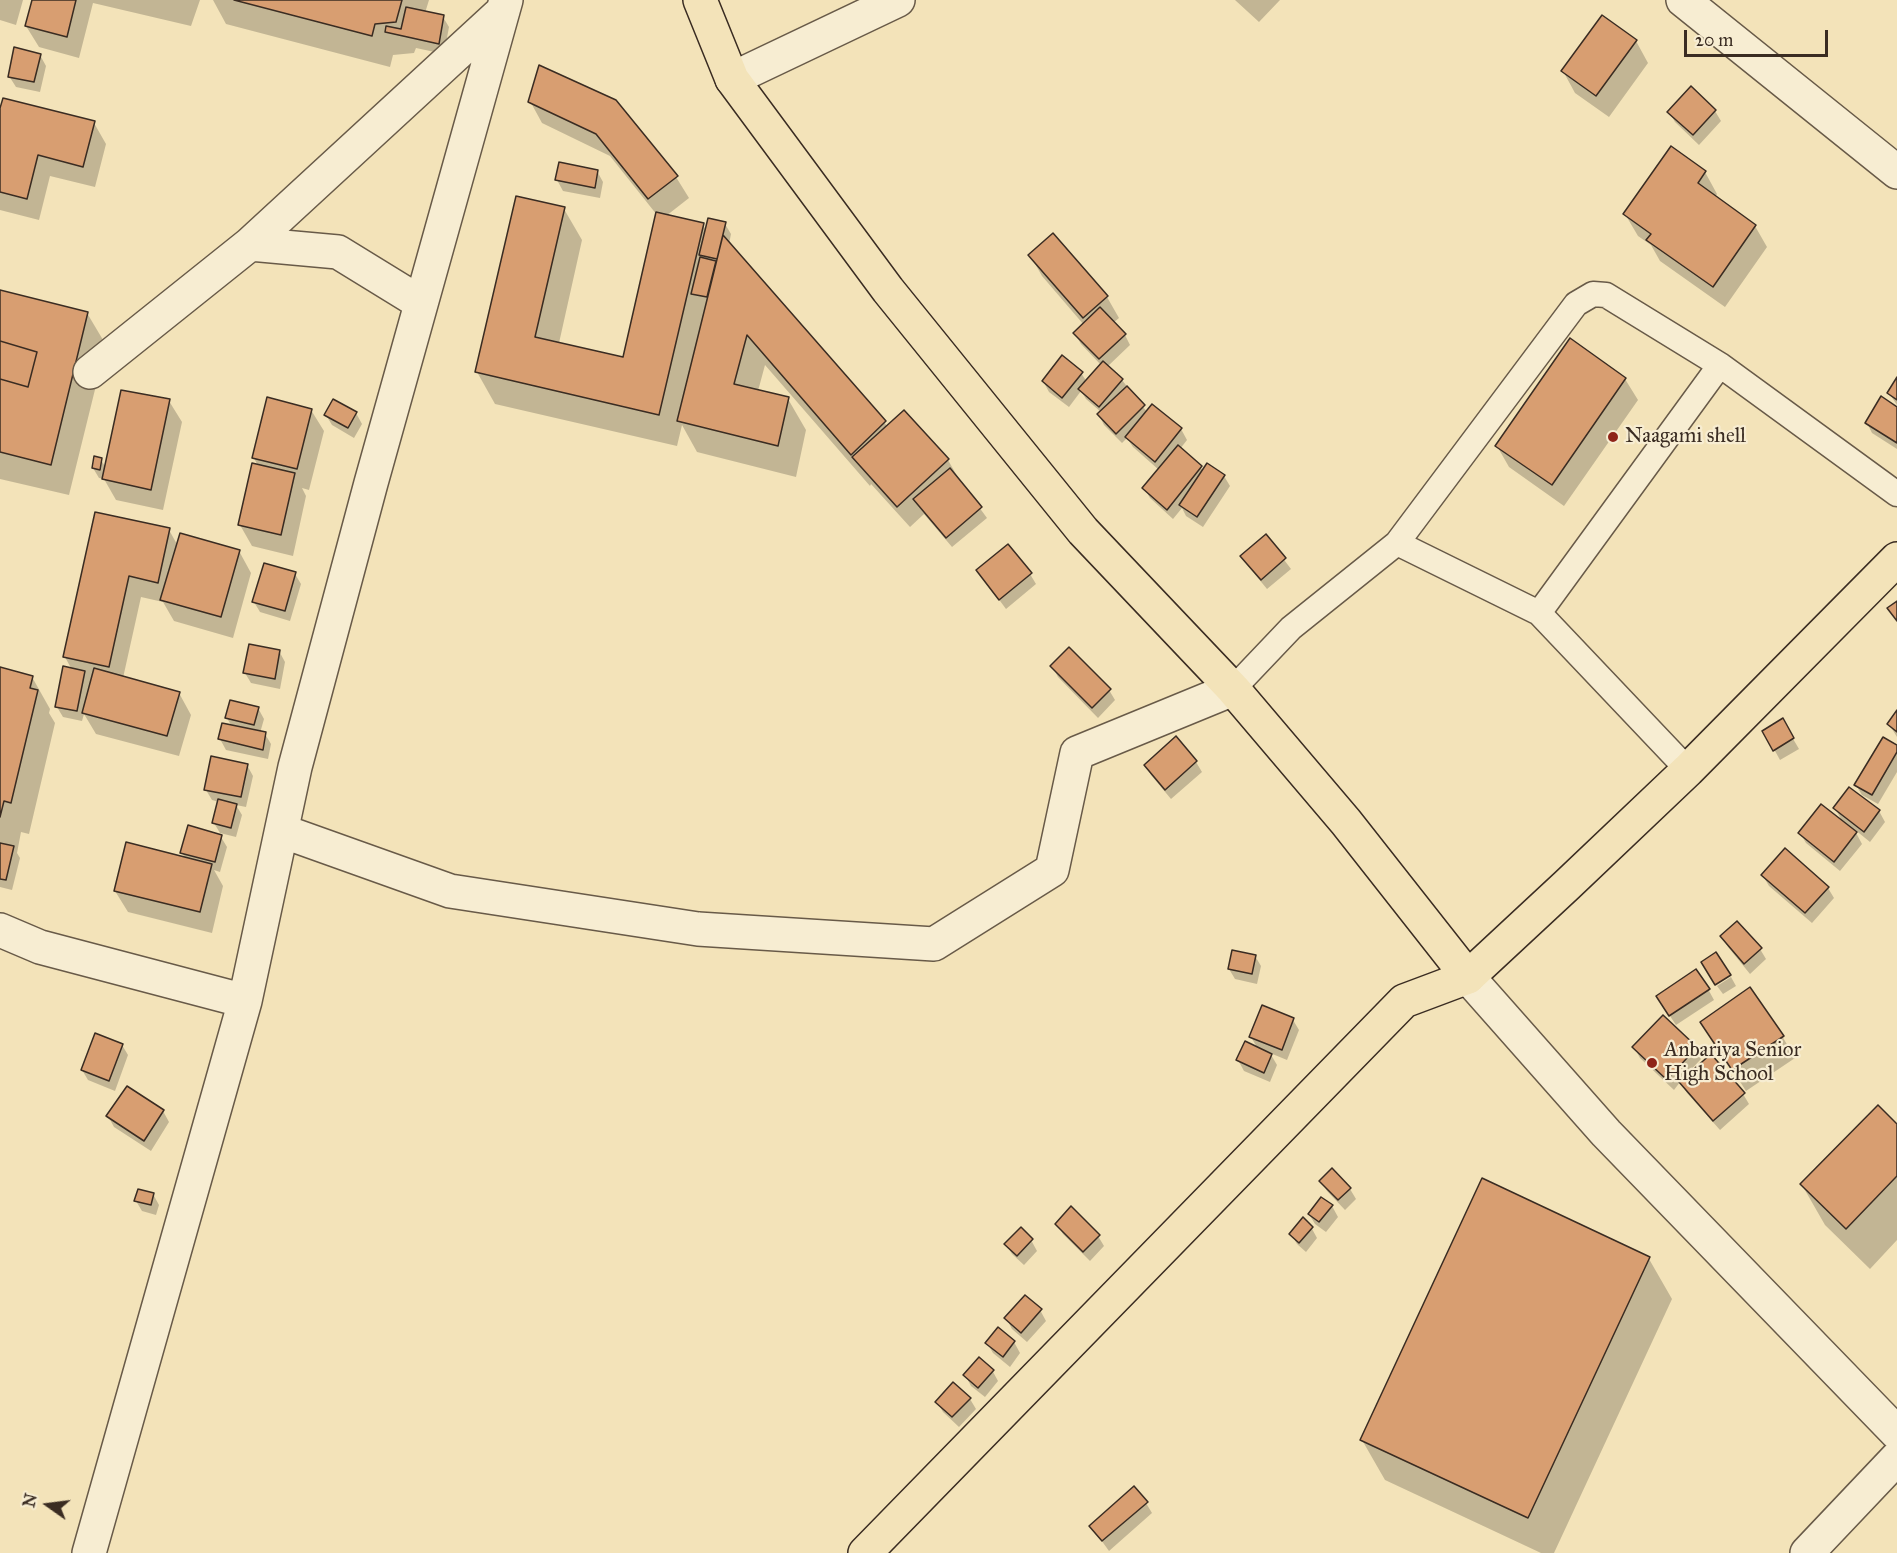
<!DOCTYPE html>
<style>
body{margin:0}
#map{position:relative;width:1897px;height:1553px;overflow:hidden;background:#f3e3b9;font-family:"IM FELL Great Primer",serif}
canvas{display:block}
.north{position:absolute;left:18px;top:1475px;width:60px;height:60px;-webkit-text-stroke:4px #f7edd2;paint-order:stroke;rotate:284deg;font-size:16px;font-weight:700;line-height:24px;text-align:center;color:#3a2c22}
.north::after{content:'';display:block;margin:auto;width:21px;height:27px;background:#3a2c22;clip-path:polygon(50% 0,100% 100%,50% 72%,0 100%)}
.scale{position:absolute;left:1684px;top:30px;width:144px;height:27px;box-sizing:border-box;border:3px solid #3a2c22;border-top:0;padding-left:8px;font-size:18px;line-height:21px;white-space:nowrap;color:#3a2c22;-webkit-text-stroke:4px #f7edd2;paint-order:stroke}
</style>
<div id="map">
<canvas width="1897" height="1553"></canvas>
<div class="north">N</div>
<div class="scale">20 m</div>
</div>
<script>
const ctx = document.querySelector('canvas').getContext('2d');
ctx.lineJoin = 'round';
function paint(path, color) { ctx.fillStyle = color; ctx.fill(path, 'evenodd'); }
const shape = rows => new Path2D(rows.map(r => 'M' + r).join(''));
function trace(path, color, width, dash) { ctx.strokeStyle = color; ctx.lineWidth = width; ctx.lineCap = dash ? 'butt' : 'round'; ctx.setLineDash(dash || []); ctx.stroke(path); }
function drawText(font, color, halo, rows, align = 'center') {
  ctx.font = font + ' "IM FELL Great Primer",serif'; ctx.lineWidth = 4.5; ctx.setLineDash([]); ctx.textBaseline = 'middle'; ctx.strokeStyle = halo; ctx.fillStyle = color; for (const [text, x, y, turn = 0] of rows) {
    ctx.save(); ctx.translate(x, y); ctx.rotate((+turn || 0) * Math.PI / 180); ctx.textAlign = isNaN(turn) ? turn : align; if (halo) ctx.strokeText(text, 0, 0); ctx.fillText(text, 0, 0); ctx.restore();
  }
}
paint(shape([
 [0,0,23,0,16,25,0,20],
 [33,0,200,0,191,26,93,3,79,58,39,47,26,26],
 [213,0,429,0,425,13,443,17,449,27,444,54,416,48,414,53,393,55,390,67,226,24],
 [1235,0,1280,0,1259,22],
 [1603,17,1636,41,1648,63,1609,117,1575,93,1563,71],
 [40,55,46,66,40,92,16,87,9,76],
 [540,67,676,177,689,198,666,216,703,224,706,231,725,224,731,234,729,244,888,427,948,460,960,481,987,518,952,547,924,514,910,527,871,484,870,486,765,365,758,391,788,399,806,430,796,477,697,452,682,425,677,446,495,404,477,372,564,209,582,240,559,343,624,359,657,215,610,156,542,123,530,101],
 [1715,111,1721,121,1699,145,1675,122,1669,112],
 [0,114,94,123,106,144,95,187,50,176,39,220,0,210],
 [597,171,603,182,600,198,563,191,557,180],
 [1705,172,1717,194,1715,197,1755,226,1767,247,1725,307,1660,261,1651,245,1638,236,1625,214],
 [1030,255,1107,297,1119,318,1113,323,1125,335,1130,345,1107,367,1122,380,1147,412,1152,406,1181,429,1187,440,1180,449,1204,471,1224,476,1230,486,1203,527,1186,516,1182,508,1173,519,1150,498,1144,488,1159,470,1133,447,1127,438,1122,443,1104,425,1099,415,1101,412,1086,399,1081,391,1069,407,1049,392,1043,381,1081,373,1087,382,1101,365,1081,344,1075,334,1084,325,1042,276],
 [0,291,87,313,106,345,69,495,0,479],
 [1625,379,1638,400,1564,506,1509,467,1497,446],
 [1897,380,1897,405,1889,393],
 [169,401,182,422,163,510,116,500,104,479,99,478,93,468,101,460,106,468],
 [1897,409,1897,449,1872,433,1867,423],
 [311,410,324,431,309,490,302,488,306,496,293,556,252,546,240,525,258,466,254,458],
 [356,413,362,424,354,438,332,425,326,415],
 [96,514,169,530,178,546,239,551,251,573,233,638,174,621,163,602,141,597,123,678,179,693,191,715,179,756,96,734,84,714,82,721,63,717,57,707,72,670,65,657],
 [1266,536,1291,569,1267,589,1248,566,1242,556],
 [977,570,1030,574,1036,584,1006,609],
 [295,574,301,584,290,621,260,612,254,602],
 [279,651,285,662,280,689,251,683,245,673],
 [1052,666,1109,690,1115,700,1098,718,1058,677],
 [0,669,32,677,50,709,49,713,55,723,29,834,21,832,17,853,20,858,12,890,0,887],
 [258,708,264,719,260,733,265,734,271,744,268,759,226,750,220,739,232,727,227,718],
 [1897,713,1897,737,1889,724],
 [1782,720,1799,749,1780,760,1764,731],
 [1897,747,1897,772,1878,804,1862,795,1856,785],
 [1196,762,1202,772,1171,799,1151,775,1145,765],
 [247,765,253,776,246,807,236,805,242,815,236,837,220,833,214,823,219,802,212,800,206,790],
 [1835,808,1879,811,1885,822,1870,842,1854,829,1862,844,1840,871,1806,843,1800,833,1843,823],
 [221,837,227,847,220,872,214,870,223,886,212,933,128,912,115,891,185,859,182,852],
 [1763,876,1828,888,1834,898,1812,923,1769,886],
 [1722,937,1760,949,1766,959,1750,974,1728,947],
 [1255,956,1261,966,1257,984,1235,979,1229,969],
 [1731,977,1736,986,1723,994,1717,986],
 [1708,989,1714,1000,1676,1025,1664,1007],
 [1263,1007,1293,1020,1299,1030,1287,1060,1270,1053,1277,1065,1270,1082,1244,1071,1238,1060,1258,1049,1251,1037],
 [1702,1022,1782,1036,1795,1058,1746,1091],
 [122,1045,128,1055,115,1091,88,1080,82,1070],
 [1634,1047,1695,1048,1701,1059,1687,1074,1743,1094,1749,1104,1720,1130,1687,1093,1680,1082,1674,1090,1640,1058],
 [127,1088,163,1111,169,1122,151,1151,114,1127,108,1116],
 [1897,1126,1897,1240,1870,1269,1825,1225,1802,1185],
 [1321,1181,1350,1189,1356,1199,1345,1210,1327,1191],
 [153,1194,159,1205,156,1215,142,1211,136,1201],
 [1332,1206,1338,1217,1326,1232,1315,1224,1309,1214],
 [1057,1224,1098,1236,1104,1246,1090,1261,1063,1234],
 [1311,1227,1317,1238,1306,1252,1297,1244,1291,1234],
 [1031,1240,1037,1251,1024,1265,1012,1254,1006,1244],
 [1649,1259,1672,1299,1554,1553,1541,1553,1385,1480,1362,1440],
 [1040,1310,1046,1321,1027,1342,1012,1329,1006,1318],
 [998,1329,1014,1342,1020,1353,1010,1367,993,1353,987,1343],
 [992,1370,998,1381,985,1397,971,1386,965,1375],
 [970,1399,976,1409,959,1427,943,1412,937,1402],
 [1146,1503,1152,1513,1109,1551,1091,1526]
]), '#0003');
const building = shape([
 [32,0,76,0,67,37,25,26,32,0],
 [234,0,402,0,396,22,375,24,372,36,234,0],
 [406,7,444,15,439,44,385,32,386,26,401,29,406,7],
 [1602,15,1637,40,1596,96,1561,71,1602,15],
 [14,47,41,54,34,82,8,77,14,47],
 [539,65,616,100,678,176,648,199,596,134,528,102,539,65],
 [1691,86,1716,110,1693,135,1667,112,1691,86],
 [3,98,95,121,83,167,38,155,27,199,0,192,0,108,3,98],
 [1671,146,1706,171,1698,183,1756,225,1713,287,1646,240,1651,234,1623,214,1671,146],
 [559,162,598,170,595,188,555,180,559,162],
 [516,196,565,207,535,337,623,357,656,212,704,223,659,415,475,372,516,196],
 [708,218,726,222,717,259,699,255,708,218],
 [1053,233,1108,296,1083,318,1028,255,1053,233],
 [723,235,886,421,851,455,747,335,734,384,789,397,778,446,677,421,723,235],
 [700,257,716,261,707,297,691,294,700,257],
 [0,290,88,312,51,465,0,452,0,379,28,387,37,352,0,341,0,290],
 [1100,307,1126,334,1099,359,1073,333,1100,307],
 [1570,338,1626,378,1552,485,1495,446,1570,338],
 [0,341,37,352,28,387,0,379,0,341],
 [1062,355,1083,372,1062,398,1042,381,1062,355],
 [1103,361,1123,379,1099,407,1078,389,1103,361],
 [1897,377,1897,400,1887,393,1897,377],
 [1127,386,1145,405,1116,434,1097,414,1127,386],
 [121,390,170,399,151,490,102,479,121,390],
 [1881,396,1897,407,1897,443,1865,423,1881,396],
 [267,397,312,409,297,469,252,458,267,397],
 [333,399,357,412,348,428,324,415,333,399],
 [1152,404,1182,428,1155,462,1125,437,1152,404],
 [904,410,949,459,897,507,852,457,904,410],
 [1178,445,1202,466,1167,510,1142,488,1178,445],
 [94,456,102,458,100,470,92,468,94,456],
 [252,463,295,473,281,535,238,525,252,463],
 [1207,463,1225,475,1197,517,1179,505,1207,463],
 [950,468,982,507,946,538,913,499,950,468],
 [95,512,170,528,158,583,129,576,109,667,63,657,95,512],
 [180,533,240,550,221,617,160,600,180,533],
 [1266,534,1286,558,1261,580,1240,556,1266,534],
 [1008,544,1032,573,999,600,976,570,1008,544],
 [264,563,296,572,285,611,252,602,264,563],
 [1897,601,1897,621,1887,608,1897,601],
 [249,644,280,650,275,679,243,673,249,644],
 [1069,647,1111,689,1092,708,1050,666,1069,647],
 [63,666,85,671,77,711,55,707,63,666],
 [0,667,33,676,30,688,38,690,11,803,4,801,0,817,0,667],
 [94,668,180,692,167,736,82,713,94,668],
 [230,700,259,707,254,725,225,718,230,700],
 [1897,710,1897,732,1887,724,1897,710],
 [1783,718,1794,738,1773,751,1762,731,1783,718],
 [222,723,266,732,263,750,218,739,222,723],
 [1176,736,1197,761,1165,790,1144,765,1176,736],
 [1883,737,1897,745,1897,752,1872,795,1854,785,1883,737],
 [211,756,248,764,241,797,204,790,211,756],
 [1849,787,1880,810,1864,832,1833,808,1849,787],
 [218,799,237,804,231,828,212,823,218,799],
 [1821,804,1857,832,1834,862,1798,833,1821,804],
 [188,825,222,835,215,862,180,853,188,825],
 [126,842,212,864,200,912,114,891,126,842],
 [0,843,14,846,6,880,0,879,0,843],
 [1785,848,1829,887,1805,913,1761,875,1785,848],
 [1737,921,1762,948,1744,964,1720,936,1737,921],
 [1232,950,1256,955,1252,974,1228,969,1232,950],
 [1716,952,1731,975,1715,985,1701,962,1716,952],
 [1696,969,1710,989,1669,1016,1656,996,1696,969],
 [1750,987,1784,1036,1732,1070,1700,1022,1750,987],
 [1262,1005,1294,1018,1282,1050,1249,1037,1262,1005],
 [1663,1015,1697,1047,1667,1080,1632,1047,1663,1015],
 [95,1033,123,1044,109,1081,81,1070,95,1033],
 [1245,1041,1272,1054,1264,1073,1236,1060,1245,1041],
 [1711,1054,1745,1093,1713,1121,1679,1082,1711,1054],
 [127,1086,164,1110,144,1141,106,1116,127,1086],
 [1878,1105,1897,1124,1897,1176,1846,1229,1800,1184,1878,1105],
 [1332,1168,1351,1188,1338,1200,1319,1181,1332,1168],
 [1482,1178,1650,1257,1528,1518,1360,1440,1482,1178],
 [138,1189,154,1193,151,1205,134,1201,138,1189],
 [1321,1197,1333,1205,1319,1222,1308,1214,1321,1197],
 [1071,1206,1100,1235,1083,1252,1055,1224,1071,1206],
 [1303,1217,1313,1227,1299,1243,1289,1234,1303,1217],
 [1021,1227,1033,1239,1017,1256,1004,1244,1021,1227],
 [1025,1295,1042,1309,1021,1333,1004,1318,1025,1295],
 [998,1327,1015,1341,1003,1357,985,1343,998,1327],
 [979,1357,994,1370,978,1388,963,1375,979,1357],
 [953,1382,971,1398,952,1417,935,1402,953,1382],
 [1134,1486,1148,1502,1102,1541,1089,1526,1134,1486]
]);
paint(building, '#d89e71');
trace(building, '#3a2c22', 1.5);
const service = shape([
 [1397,543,1539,613,1688,770],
 [1539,613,1720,365],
 [1233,689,1291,628,1397,543,1576,304,1593,294,1606,295,1720,365,1897,494]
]);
const minor = shape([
 [1683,0,1897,172],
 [732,79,898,0],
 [250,244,503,11],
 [90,372,250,244,338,252,421,303],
 [282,831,450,891,698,929,934,944,1052,870,1077,753,1233,689],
 [0,930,40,947,245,1001],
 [1468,977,1606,1133,1897,1433],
 [89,1553,245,1001,295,767,371,483,506,0],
 [1807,1553,1897,1458]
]);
const primary = shape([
 [1468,977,1567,885,1688,770,1897,559]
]);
const trunk = shape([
 [700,0,732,79,888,290,1083,531,1233,689,1346,822,1468,977,1404,1001,865,1553]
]);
trace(service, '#685a48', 27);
trace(minor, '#685a48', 36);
trace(primary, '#3a2c22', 36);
trace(trunk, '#3a2c22', 36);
trace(service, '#f7edd2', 24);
trace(minor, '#f7edd2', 33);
trace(primary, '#f3e3b9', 33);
trace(trunk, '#f3e3b9', 33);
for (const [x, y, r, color] of [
 [1613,437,6,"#8f2418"],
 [1652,1063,6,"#8f2418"]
]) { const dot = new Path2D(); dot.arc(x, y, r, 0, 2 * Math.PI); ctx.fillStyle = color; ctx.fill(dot); trace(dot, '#f7edd2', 2); }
drawText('21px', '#3a2c22', '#f7edd2', [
 ["Naagami shell",1625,437],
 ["Anbariya Senior",1664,1051],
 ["High School",1664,1075]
], 'left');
</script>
